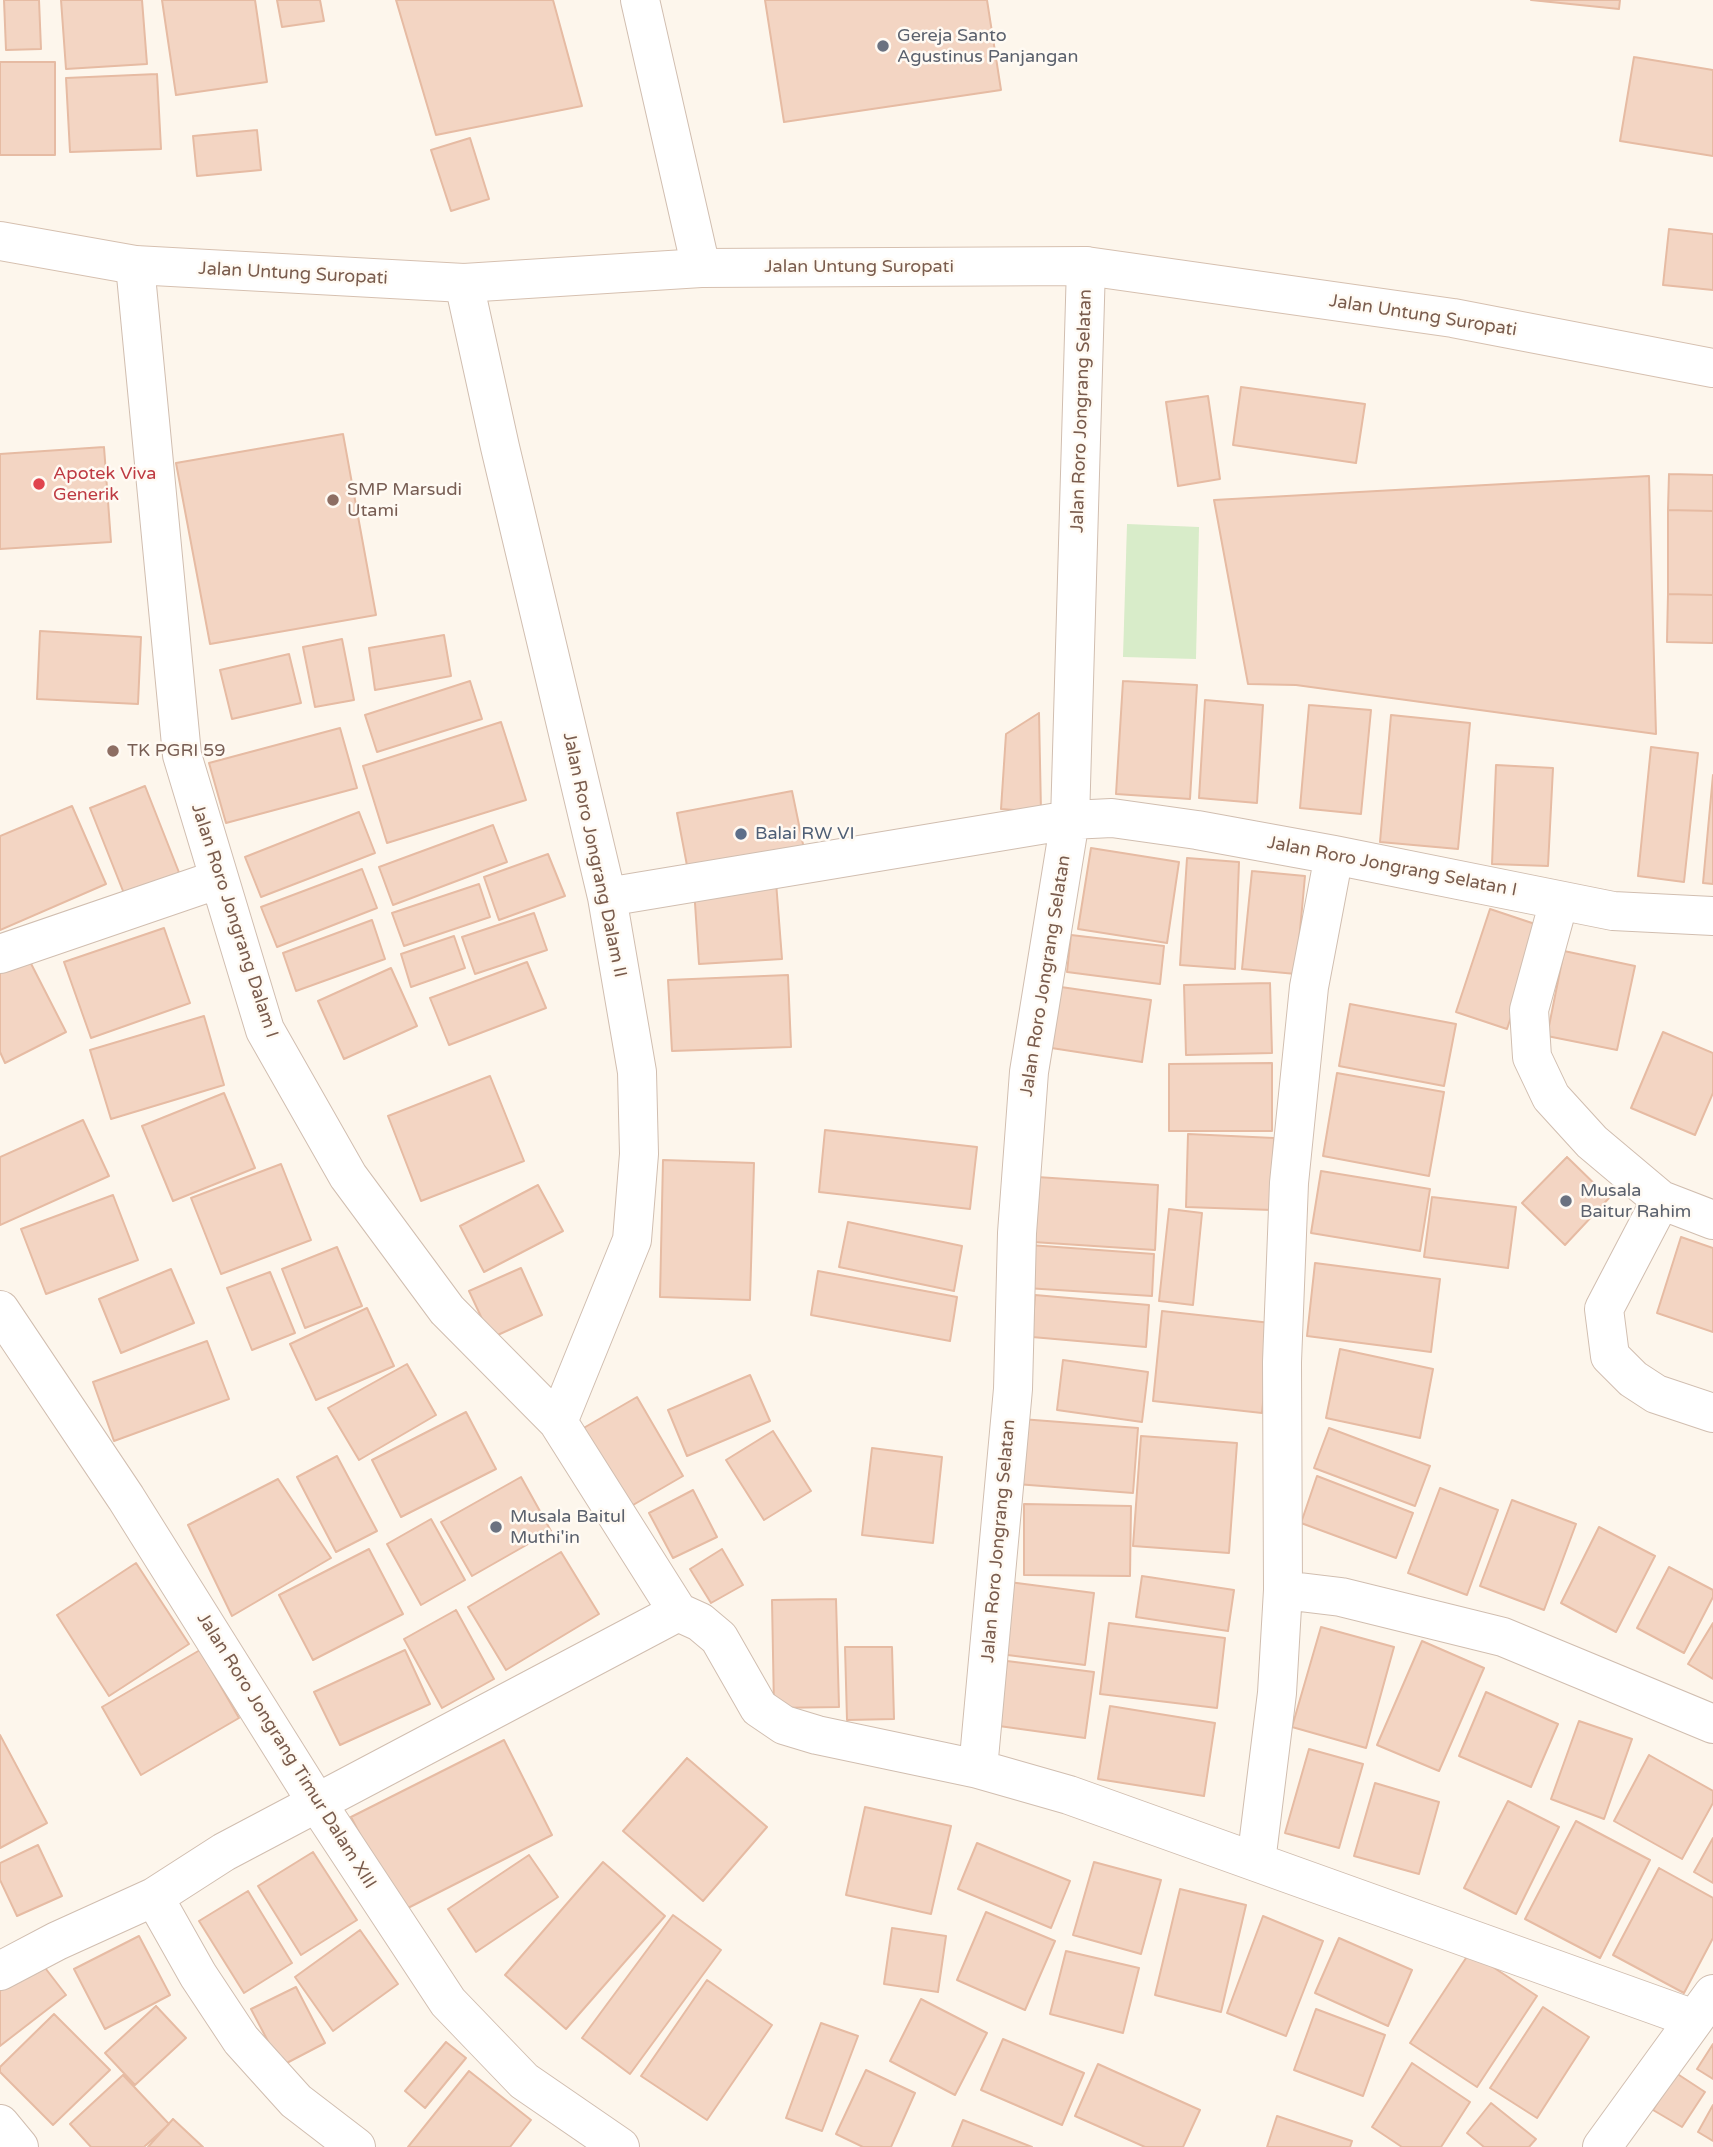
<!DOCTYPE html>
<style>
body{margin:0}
canvas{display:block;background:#fdf6ec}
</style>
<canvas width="1713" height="2147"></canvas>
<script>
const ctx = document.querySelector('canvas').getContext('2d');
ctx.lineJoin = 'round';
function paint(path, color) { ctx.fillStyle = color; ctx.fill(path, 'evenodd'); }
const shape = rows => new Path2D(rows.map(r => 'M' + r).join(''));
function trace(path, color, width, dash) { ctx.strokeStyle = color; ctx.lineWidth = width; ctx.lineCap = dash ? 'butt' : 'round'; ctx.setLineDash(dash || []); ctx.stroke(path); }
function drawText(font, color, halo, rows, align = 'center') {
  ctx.font = font + ' "Varela Round",sans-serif'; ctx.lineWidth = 5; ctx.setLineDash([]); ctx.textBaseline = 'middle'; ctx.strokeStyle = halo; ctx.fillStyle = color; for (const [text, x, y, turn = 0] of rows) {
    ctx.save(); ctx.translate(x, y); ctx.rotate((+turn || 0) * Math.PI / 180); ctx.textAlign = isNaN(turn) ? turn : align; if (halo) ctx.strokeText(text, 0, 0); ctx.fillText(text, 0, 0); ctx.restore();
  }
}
paint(shape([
 [1127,524,1199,527,1196,659,1123,657]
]), '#d8ecc9');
const building = shape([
 [4,0,39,0,41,49,6,50,4,0],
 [61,0,142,0,147,64,66,69,61,0],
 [162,0,255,0,267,82,176,95,162,0],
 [277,0,320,0,324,21,282,27,277,0],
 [396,0,553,0,582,106,436,135,396,0],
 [765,0,987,0,1001,90,784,122,765,0],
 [1531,0,1620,0,1619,9,1531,0],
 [1634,57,1713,70,1713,156,1620,141,1634,57],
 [0,62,55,62,55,155,0,155,0,62],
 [157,74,161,149,70,152,66,78,157,74],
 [257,130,261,170,197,176,193,136,257,130],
 [470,138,489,199,451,211,431,150,470,138],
 [1669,229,1713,234,1713,290,1663,285,1669,229],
 [1241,387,1365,404,1356,463,1233,445,1241,387],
 [1208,396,1220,479,1178,486,1166,402,1208,396],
 [343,434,376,615,210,644,176,463,343,434],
 [104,447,111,542,0,549,0,454,104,447],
 [1669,474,1713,475,1713,511,1668,510,1669,474],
 [1649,476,1656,734,1296,685,1248,684,1214,500,1649,476],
 [1668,510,1713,511,1713,595,1668,594,1668,510],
 [1668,594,1713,595,1713,643,1667,642,1668,594],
 [40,631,141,637,138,704,37,699,40,631],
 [444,635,451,676,375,690,369,648,444,635],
 [342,639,354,700,315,707,303,647,342,639],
 [289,654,301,703,232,719,220,670,289,654],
 [470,681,482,719,377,752,365,715,470,681],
 [1123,681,1197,685,1190,799,1116,794,1123,681],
 [1205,700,1263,705,1257,803,1199,798,1205,700],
 [1309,705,1371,710,1361,814,1300,808,1309,705],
 [1039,713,1041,812,1001,809,1006,734,1039,713],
 [1391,715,1470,723,1458,849,1380,842,1391,715],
 [501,722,526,800,387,843,363,766,501,722],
 [340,728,357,788,226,823,209,763,340,728],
 [1651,747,1698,753,1684,882,1638,876,1651,747],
 [1496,765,1553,768,1548,866,1492,864,1496,765],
 [1713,775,1713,884,1703,883,1713,775],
 [145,786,180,875,125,896,90,808,145,786],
 [792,791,805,854,689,876,677,813,792,791],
 [72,806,106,884,0,930,0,836,72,806],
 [359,812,375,853,261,897,245,857,359,812],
 [493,825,507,862,393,905,379,867,493,825],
 [1091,848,1179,862,1167,943,1078,929,1091,848],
 [548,854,565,896,499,920,484,877,548,854],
 [1187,858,1239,862,1235,969,1180,965,1187,858],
 [362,869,377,908,277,947,261,907,362,869],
 [1252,871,1305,876,1296,974,1242,969,1252,871],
 [776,882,782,959,699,964,694,888,776,882],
 [479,884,490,917,404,946,392,913,479,884],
 [1490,909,1541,926,1507,1029,1456,1012,1490,909],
 [534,913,547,950,475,974,462,937,534,913],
 [372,920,385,959,296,991,283,953,372,920],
 [164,928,190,1003,91,1038,64,962,164,928],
 [1071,935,1164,946,1160,984,1067,972,1071,935],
 [454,936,465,968,411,987,401,954,454,936],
 [23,948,66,1032,5,1063,0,1052,0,960,23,948],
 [1564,951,1635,966,1617,1050,1547,1036,1564,951],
 [527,962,546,1008,449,1045,430,998,527,962],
 [391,968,417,1026,344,1059,318,1001,391,968],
 [788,975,791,1047,672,1051,668,980,788,975],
 [1270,983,1272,1053,1186,1055,1184,985,1270,983],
 [1054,986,1151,1000,1142,1062,1045,1047,1054,986],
 [1350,1004,1456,1024,1444,1086,1339,1066,1350,1004],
 [204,1016,224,1085,111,1119,90,1050,204,1016],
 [1663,1032,1713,1053,1713,1093,1695,1135,1631,1108,1663,1032],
 [1272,1063,1272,1131,1169,1131,1169,1064,1272,1063],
 [1337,1073,1444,1092,1429,1176,1323,1156,1337,1073],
 [490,1076,524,1161,421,1201,388,1116,490,1076],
 [224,1093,255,1168,173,1201,142,1126,224,1093],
 [83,1120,109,1176,0,1225,0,1157,83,1120],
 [825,1130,977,1147,970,1209,819,1192,825,1130],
 [1188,1134,1274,1138,1272,1210,1186,1207,1188,1134],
 [1567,1157,1609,1198,1565,1245,1522,1203,1567,1157],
 [663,1160,754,1163,750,1300,660,1297,663,1160],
 [281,1164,311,1240,221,1274,191,1198,281,1164],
 [1321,1171,1430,1189,1420,1251,1311,1233,1321,1171],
 [1037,1177,1158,1185,1155,1250,1033,1242,1037,1177],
 [538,1185,563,1231,484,1272,460,1226,538,1185],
 [113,1195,138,1260,46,1294,21,1229,113,1195],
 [1432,1197,1516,1207,1508,1268,1424,1257,1432,1197],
 [1169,1209,1202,1213,1193,1305,1159,1301,1169,1209],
 [848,1222,962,1246,954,1291,839,1267,848,1222],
 [1681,1237,1713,1248,1713,1332,1657,1313,1681,1237],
 [1029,1245,1154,1254,1152,1296,1026,1288,1029,1245],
 [337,1247,362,1306,305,1328,282,1269,337,1247],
 [1315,1263,1440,1279,1431,1352,1307,1336,1315,1263],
 [521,1268,542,1315,491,1338,469,1291,521,1268],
 [171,1269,194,1323,121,1353,99,1299,171,1269],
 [818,1271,957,1297,950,1341,811,1315,818,1271],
 [270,1272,295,1333,252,1350,227,1288,270,1272],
 [1035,1295,1149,1305,1146,1347,1032,1337,1035,1295],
 [367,1308,394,1366,316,1400,290,1344,367,1308],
 [1162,1311,1271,1323,1262,1413,1153,1401,1162,1311],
 [207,1341,229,1399,114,1441,93,1382,207,1341],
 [1340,1349,1433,1369,1420,1438,1326,1418,1340,1349],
 [1063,1360,1148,1372,1142,1422,1057,1410,1063,1360],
 [407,1364,436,1415,359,1460,328,1408,407,1364],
 [750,1375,770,1421,687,1456,668,1410,750,1375],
 [637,1397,683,1476,621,1512,575,1433,637,1397],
 [466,1412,496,1469,401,1517,372,1460,466,1412],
 [1021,1419,1138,1428,1133,1493,1016,1484,1021,1419],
 [1329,1428,1430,1466,1415,1506,1314,1468,1329,1428],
 [773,1431,811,1491,764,1520,726,1460,773,1431],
 [1141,1436,1237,1443,1229,1553,1133,1546,1141,1436],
 [872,1448,942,1457,933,1543,862,1535,872,1448],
 [337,1456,377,1531,336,1552,297,1477,337,1456],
 [1317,1476,1413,1513,1396,1558,1301,1523,1317,1476],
 [521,1477,551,1531,472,1576,441,1522,521,1477],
 [278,1479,331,1558,232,1616,188,1525,278,1479],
 [1440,1488,1498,1510,1467,1595,1408,1573,1440,1488],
 [693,1490,717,1537,673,1558,649,1513,693,1490],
 [1512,1500,1576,1524,1544,1610,1480,1586,1512,1500],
 [1024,1504,1131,1506,1130,1576,1024,1575,1024,1504],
 [431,1519,465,1580,421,1605,387,1544,431,1519],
 [1599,1527,1655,1556,1616,1632,1561,1603,1599,1527],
 [369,1549,403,1614,313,1660,279,1595,369,1549],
 [722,1549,743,1585,711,1603,690,1569,722,1549],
 [561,1552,599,1614,506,1670,468,1607,561,1552],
 [136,1563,189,1644,109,1696,57,1615,136,1563],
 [1669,1567,1713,1590,1713,1597,1684,1653,1637,1628,1669,1567],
 [1142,1576,1234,1590,1228,1631,1136,1617,1142,1576],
 [1009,1582,1094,1593,1085,1665,1000,1654,1009,1582],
 [836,1599,839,1707,774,1708,772,1600,836,1599],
 [456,1610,494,1679,442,1708,404,1639,456,1610],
 [1109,1623,1225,1638,1217,1708,1100,1694,1109,1623],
 [1713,1623,1713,1679,1688,1664,1713,1623],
 [1321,1627,1394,1647,1366,1748,1292,1727,1321,1627],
 [1422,1641,1484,1668,1439,1771,1377,1745,1422,1641],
 [845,1647,892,1647,894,1719,847,1720,845,1647],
 [200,1650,239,1718,141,1775,102,1707,200,1650],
 [405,1650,430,1704,340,1745,314,1692,405,1650],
 [1007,1661,1094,1672,1085,1738,999,1726,1007,1661],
 [1486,1692,1558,1724,1531,1787,1459,1756,1486,1692],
 [1110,1706,1215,1723,1204,1796,1098,1779,1110,1706],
 [1579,1721,1632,1739,1604,1819,1551,1799,1579,1721],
 [0,1735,47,1823,0,1848,0,1735],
 [504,1740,552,1835,400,1912,351,1817,504,1740],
 [1309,1749,1363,1764,1339,1848,1285,1833,1309,1749],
 [1649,1755,1713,1791,1713,1803,1682,1859,1614,1821,1649,1755],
 [687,1758,767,1827,703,1901,623,1831,687,1758],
 [1375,1783,1439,1802,1419,1874,1354,1856,1375,1783],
 [1508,1801,1559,1827,1516,1914,1464,1888,1508,1801],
 [865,1807,951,1826,931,1914,846,1895,865,1807],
 [1576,1821,1650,1860,1600,1958,1525,1919,1576,1821],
 [1713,1838,1713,1883,1694,1872,1713,1838],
 [977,1843,1070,1881,1051,1928,958,1889,977,1843],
 [38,1845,62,1896,17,1916,0,1880,0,1863,38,1845],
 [313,1852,357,1920,301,1955,258,1886,313,1852],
 [529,1855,558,1897,476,1952,448,1909,529,1855],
 [603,1862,665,1916,566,2029,505,1975,603,1862],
 [1094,1862,1161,1880,1141,1954,1073,1935,1094,1862],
 [1659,1868,1713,1898,1713,1938,1684,1993,1613,1955,1659,1868],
 [1180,1889,1246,1905,1221,2012,1155,1995,1180,1889],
 [248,1891,292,1963,244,1993,199,1921,248,1891],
 [986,1912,1055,1941,1025,2010,957,1980,986,1912],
 [673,1915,721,1950,630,2074,582,2038,673,1915],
 [1263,1916,1323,1941,1286,2036,1227,2013,1263,1916],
 [892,1928,946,1936,938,1992,884,1984,892,1928],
 [360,1930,398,1984,333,2031,295,1977,360,1930],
 [139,1936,170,1995,105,2029,74,1969,139,1936],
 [1339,1938,1412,1970,1388,2026,1315,1993,1339,1938],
 [1066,1951,1139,1968,1123,2033,1050,2014,1066,1951],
 [1470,1952,1537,1996,1477,2087,1410,2043,1470,1952],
 [39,1960,66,1995,0,2046,0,1991,39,1960],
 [707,1980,772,2025,707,2120,641,2076,707,1980],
 [296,1987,325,2043,281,2066,251,2009,296,1987],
 [921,1999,987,2033,955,2095,890,2061,921,1999],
 [156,2006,186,2038,135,2085,105,2053,156,2006],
 [1543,2007,1589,2037,1537,2118,1490,2088,1543,2007],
 [1316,2009,1385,2035,1363,2096,1294,2070,1316,2009],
 [54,2014,110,2070,53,2125,0,2072,0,2067,54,2014],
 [821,2023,858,2036,822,2131,786,2118,821,2023],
 [1003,2039,1084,2073,1062,2125,981,2090,1003,2039],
 [446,2042,466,2058,425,2108,405,2091,446,2042],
 [1713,2044,1713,2079,1697,2069,1713,2044],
 [1412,2063,1470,2102,1441,2147,1402,2147,1372,2127,1412,2063],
 [1098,2064,1200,2110,1183,2147,1145,2147,1075,2116,1098,2064],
 [866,2070,915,2093,891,2147,863,2147,836,2134,866,2070],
 [469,2071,531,2120,510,2147,408,2147,469,2071],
 [1676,2073,1705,2092,1682,2127,1653,2110,1676,2073],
 [123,2075,169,2124,144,2147,91,2147,70,2124,123,2075],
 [1491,2103,1536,2139,1529,2147,1484,2147,1467,2133,1491,2103],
 [1713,2105,1713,2141,1698,2132,1713,2105],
 [1277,2116,1352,2141,1350,2147,1267,2147,1277,2116],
 [173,2119,203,2147,148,2147,173,2119],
 [963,2120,1032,2147,952,2147,963,2120]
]);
paint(building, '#f3d5c3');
trace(building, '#e6bba3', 2);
const minor = shape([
 [640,0,701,268],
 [135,265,182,755,265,1030,348,1176,447,1310,558,1422,678,1612,700,1622,719,1638,759,1708,784,1725,817,1735,978,1769,1069,1795,1694,2019],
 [464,283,500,447,607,897,637,1072,639,1154,632,1240,558,1422],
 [607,897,1070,820,1112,818,1197,830,1334,855,1613,911,1713,916],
 [1559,901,1529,1010,1532,1057,1551,1097,1592,1142,1661,1200,1713,1220],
 [0,954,219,879],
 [1661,1200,1604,1309,1610,1356,1633,1379,1656,1394,1713,1413],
 [0,1310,126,1498,317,1803,448,2002,524,2081,620,2147],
 [1283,1590,1341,1597,1503,1637,1713,1724],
 [978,1769,1013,1389,1017,1233,1029,1072,1070,820,1086,266],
 [1256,1862,1277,1693,1283,1590,1282,1362,1289,1183,1309,987,1334,855],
 [154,1897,198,1975,241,2040,296,2101,356,2147],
 [0,1971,57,1941,154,1897,224,1852,678,1612],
 [0,2124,19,2147],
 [1602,2147,1713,1994]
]);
const secondary = shape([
 [0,241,135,265,464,283,701,268,1086,266,1453,318,1713,368]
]);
trace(minor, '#d1beb0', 40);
trace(secondary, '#d6c0b0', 40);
trace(minor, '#fff', 38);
trace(secondary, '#fff', 38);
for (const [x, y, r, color] of [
 [883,46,7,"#6b7280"],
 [39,484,7,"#e0444e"],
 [333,500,7,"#8d6e63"],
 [113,751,7,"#8d6e63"],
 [741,834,7,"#5c6f8a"],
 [1566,1201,7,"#6b7280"],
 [496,1527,7,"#6b7280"]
]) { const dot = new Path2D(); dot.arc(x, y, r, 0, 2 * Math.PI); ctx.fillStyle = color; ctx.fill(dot); trace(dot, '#fffaf3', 2.5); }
drawText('18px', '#5b616d', '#fffaf3', [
 ["Gereja Santo",897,36],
 ["Agustinus Panjangan",897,57],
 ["Musala",1580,1191],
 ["Baitur Rahim",1580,1212],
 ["Musala Baitul",510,1517],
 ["Muthi'in",510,1538]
], 'left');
drawText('18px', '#7a5c4d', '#fffaf3', [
 ["Jalan Untung Suropati",859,267],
 ["Jalan Untung Suropati",293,274,3],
 ["Jalan Untung Suropati",1423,316,9],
 ["Jalan Roro Jongrang Selatan",1082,411,-88],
 ["Jalan Roro Jongrang Dalam II",594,855,78],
 ["Jalan Roro Jongrang Selatan I",1392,867,11],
 ["Jalan Roro Jongrang Dalam I",234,921,72],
 ["Jalan Roro Jongrang Selatan",1046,976,-81],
 ["Jalan Roro Jongrang Selatan",999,1541,-85],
 ["Jalan Roro Jongrang Timur Dalam XIII",286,1751,58]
]);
drawText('18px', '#be3a42', '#fffaf3', [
 ["Apotek Viva",53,474],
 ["Generik",53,495]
], 'left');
drawText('18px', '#785e54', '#fffaf3', [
 ["SMP Marsudi",347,490],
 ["Utami",347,511],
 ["TK PGRI 59",127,751]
], 'left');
drawText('18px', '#4e5e75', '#fffaf3', [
 ["Balai RW VI",755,834]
], 'left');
</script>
